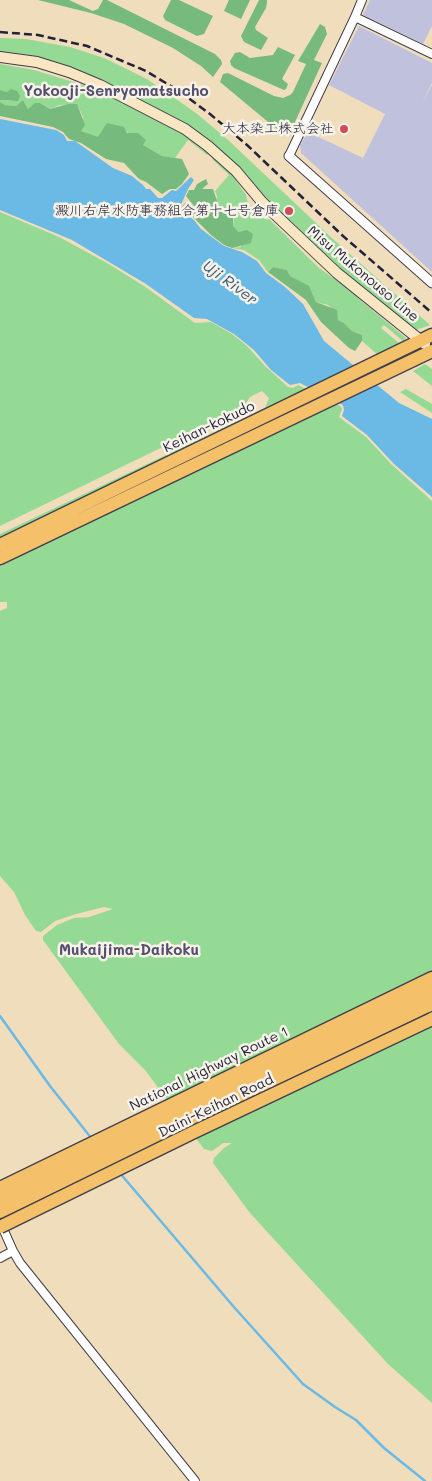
<!DOCTYPE html>
<meta charset="utf-8">
<style>
body{margin:0}
canvas{display:block;background:#efddbc}
</style>
<canvas width="432" height="1481"></canvas>
<script>
const ctx = document.querySelector('canvas').getContext('2d');
ctx.lineJoin = 'round';
function paint(path, color) { ctx.fillStyle = color; ctx.fill(path, 'evenodd'); }
const shape = rows => new Path2D(rows.map(r => 'M' + r).join(''));
function trace(path, color, width, dash) { ctx.strokeStyle = color; ctx.lineWidth = width; ctx.lineCap = dash ? 'butt' : 'round'; ctx.setLineDash(dash || []); ctx.stroke(path); }
function drawText(font, color, halo, rows, align = 'center') {
  ctx.font = font + ' Mali,"Klee One",sans-serif'; ctx.lineWidth = 5; ctx.setLineDash([]); ctx.textBaseline = 'middle'; ctx.strokeStyle = halo; ctx.fillStyle = color; for (const [text, x, y, turn = 0] of rows) {
    ctx.save(); ctx.translate(x, y); ctx.rotate((+turn || 0) * Math.PI / 180); ctx.textAlign = isNaN(turn) ? turn : align; if (halo) ctx.strokeText(text, 0, 0); ctx.fillText(text, 0, 0); ctx.restore();
  }
}
paint(shape([
 [370,0,432,0,432,26,423,44,363,15],
 [359,26,432,63,432,83,422,103,432,85,432,272,301,153,300,145,308,132,363,158,385,114,329,85]
]), '#c0c2dd');
paint(shape([
 [0,38,26,39,70,47,104,58,147,79,196,113,227,139,334,240,430,325,416,330,333,264,182,123,112,85,79,71,46,60,24,54,0,52],
 [0,64,34,70,96,89,147,112,185,134,209,151,207,155,188,140,175,158,162,156,143,145,125,130,105,129,99,138,88,135,81,131,83,117,77,104,60,105,50,109,40,103,28,109,23,100,16,106,5,105,0,102,0,100,12,101,7,92,0,90],
 [215,156,237,177,235,179,246,195,248,204,267,220,269,219,319,268,356,294,359,299,406,338,404,340,405,341,404,342,384,325,381,328,400,344,378,355,362,341,362,335,352,331,344,323,338,320,337,313,328,305,316,302,309,287,290,276,287,270,273,267,268,272,259,260,244,250,232,248,241,247,239,232,233,226,234,217,228,209,219,207,216,202,217,196,215,191,229,175,212,159],
 [0,212,59,237,107,263,144,286,195,323,211,322,232,334,247,346,265,366,288,387,293,388,298,385,340,406,342,409,339,417,366,437,391,464,432,501,432,1403,388,1364,250,1213,213,1163,214,1158,224,1148,232,1143,223,1143,212,1151,204,1149,145,1070,119,1044,43,940,43,936,57,925,74,918,89,917,113,909,104,907,76,914,55,921,41,932,36,931,25,915,14,892,0,876,0,611,7,608,7,602,0,602,0,534,265,408,269,398,262,391,250,397,243,408,0,526],
 [425,364,432,369,432,386,413,371],
 [406,389,432,404,432,413,400,392]
]), '#94da94');
paint(shape([
 [38,0,69,0,93,11,98,9,103,0,107,0,215,54,221,60,222,64,213,77,201,66,173,48,124,24,91,13],
 [171,0,179,0,213,16,204,34,197,36,165,20,163,16],
 [229,0,250,0,241,19,224,11],
 [259,0,267,0,267,2,266,8,255,27,256,30,268,38,261,50,244,42,241,36],
 [320,24,325,27,327,34,314,60,322,63,289,135,285,136,220,82,223,74,228,73,274,96,283,98,290,95,293,92,306,64,298,61],
 [278,47,295,55,282,79,288,84,286,89,284,90,234,68,231,65,230,61,235,53,240,52,250,58,273,55],
 [11,89,17,91,20,96,18,101,0,100,0,90,7,92],
 [23,100,28,109,35,103,40,103,50,109,68,104,77,104,85,125,81,131,98,137,107,123,124,127,127,133,138,133,146,140,143,145,162,156,182,159,189,174,182,184,176,189,170,189,162,194,146,182,139,179,124,163,106,159,81,143,69,139,63,132,53,127,0,116,0,102,5,105,16,106],
 [206,179,208,184,202,189,213,189,219,207,228,209,233,213,233,226,239,232,247,230,253,234,251,243,232,248,224,245,211,235,192,216,180,209,186,202,191,208,194,206,186,196,189,190,194,190,197,184],
 [273,267,287,270,290,276,309,286,316,302,337,310,338,320,344,323,352,331,362,335,362,341,355,351,349,348,321,322,306,300,268,272]
]), '#77ba7e');
paint(shape([
 [0,119,56,130,64,135,67,141,75,141,113,168,132,176,143,185,146,189,150,189,158,198,162,198,172,190,176,191,191,177,194,180,188,189,179,209,194,220,201,229,224,246,242,252,257,261,266,273,285,287,303,304,324,341,399,403,432,419,432,497,394,464,367,435,342,416,344,410,343,405,300,383,290,385,271,370,254,350,234,334,207,319,194,318,146,284,72,240,0,210]
]), '#6bb9e5');
trace(shape([
 [0,1016,50,1086,92,1139],
 [119,1172,233,1306,303,1384,335,1407,356,1420,384,1448,425,1481]
]), '#6bb9e5', 2.5);
const minor = shape([
 [355,17,432,54],
 [289,156,355,17,362,0],
 [1,1224,13,1251,20,1263,195,1481],
 [0,1258,13,1251]
]);
const tertiary = shape([
 [289,156,432,283]
]);
const secondary = shape([
 [0,57,37,62,69,72,100,85,185,129,208,146,236,171,262,202,337,273,425,344]
]);
const trunk = shape([
 [0,545,432,335],
 [0,558,432,351],
 [0,1188,432,978]
]);
const motorway = shape([
 [0,1199,432,991],
 [0,1211,432,1003]
]);
trace(minor, '#413e4e', 10);
trace(tertiary, '#413e4e', 11);
trace(secondary, '#413e4e', 12);
trace(trunk, '#413e4e', 15);
trace(motorway, '#413e4e', 16);
trace(minor, '#fff', 8);
trace(tertiary, '#fff', 9);
trace(secondary, '#fbe6c3', 10);
trace(trunk, '#f4c16a', 12);
trace(motorway, '#f4c16a', 14);
trace(shape([
 [0,32,38,35,87,46,146,71,179,91,210,114,247,145,343,236,432,313]
]), '#22223b', 2.5, [8, 4]);
const trunkBridge = shape([
 [0,1227,194,1132,432,1019]
]);
trace(trunkBridge, '#413e4e', 15, []);
trace(trunkBridge, '#f4c16a', 12);
for (const [x, y, r, color] of [
 [344,129,5,"#d1495b"],
 [289,211,5,"#d1495b"]
]) { const dot = new Path2D(); dot.arc(x, y, r, 0, 2 * Math.PI); ctx.fillStyle = color; ctx.fill(dot); trace(dot, '#f7f3e8', 2); }
drawText('14px', '#22223b', '#f7f3e8', [
 ["大本染工株式会社",334,129],
 ["澱川右岸水防事務組合第十七号倉庫",279,211]
], 'right');
drawText('14px', '#22223b', '#f7f3e8', [
 ["Misu Mukonouso Line",363,274,40],
 ["Keihan-kokudo",209,427,-26],
 ["National Highway Route 1",209,1069,-26],
 ["Daini-Keihan Road",216,1106,-26]
]);
drawText('bold 15px', '#544f6e', '#f7f3e8', [
 ["Yokooji-Senryomatsucho",116,91],
 ["Mukaijima-Daikoku",129,950]
]);
drawText('italic 15px', '#3c5776', '#f7f3e8', [
 ["Uji River",230,283,36]
]);
</script>
